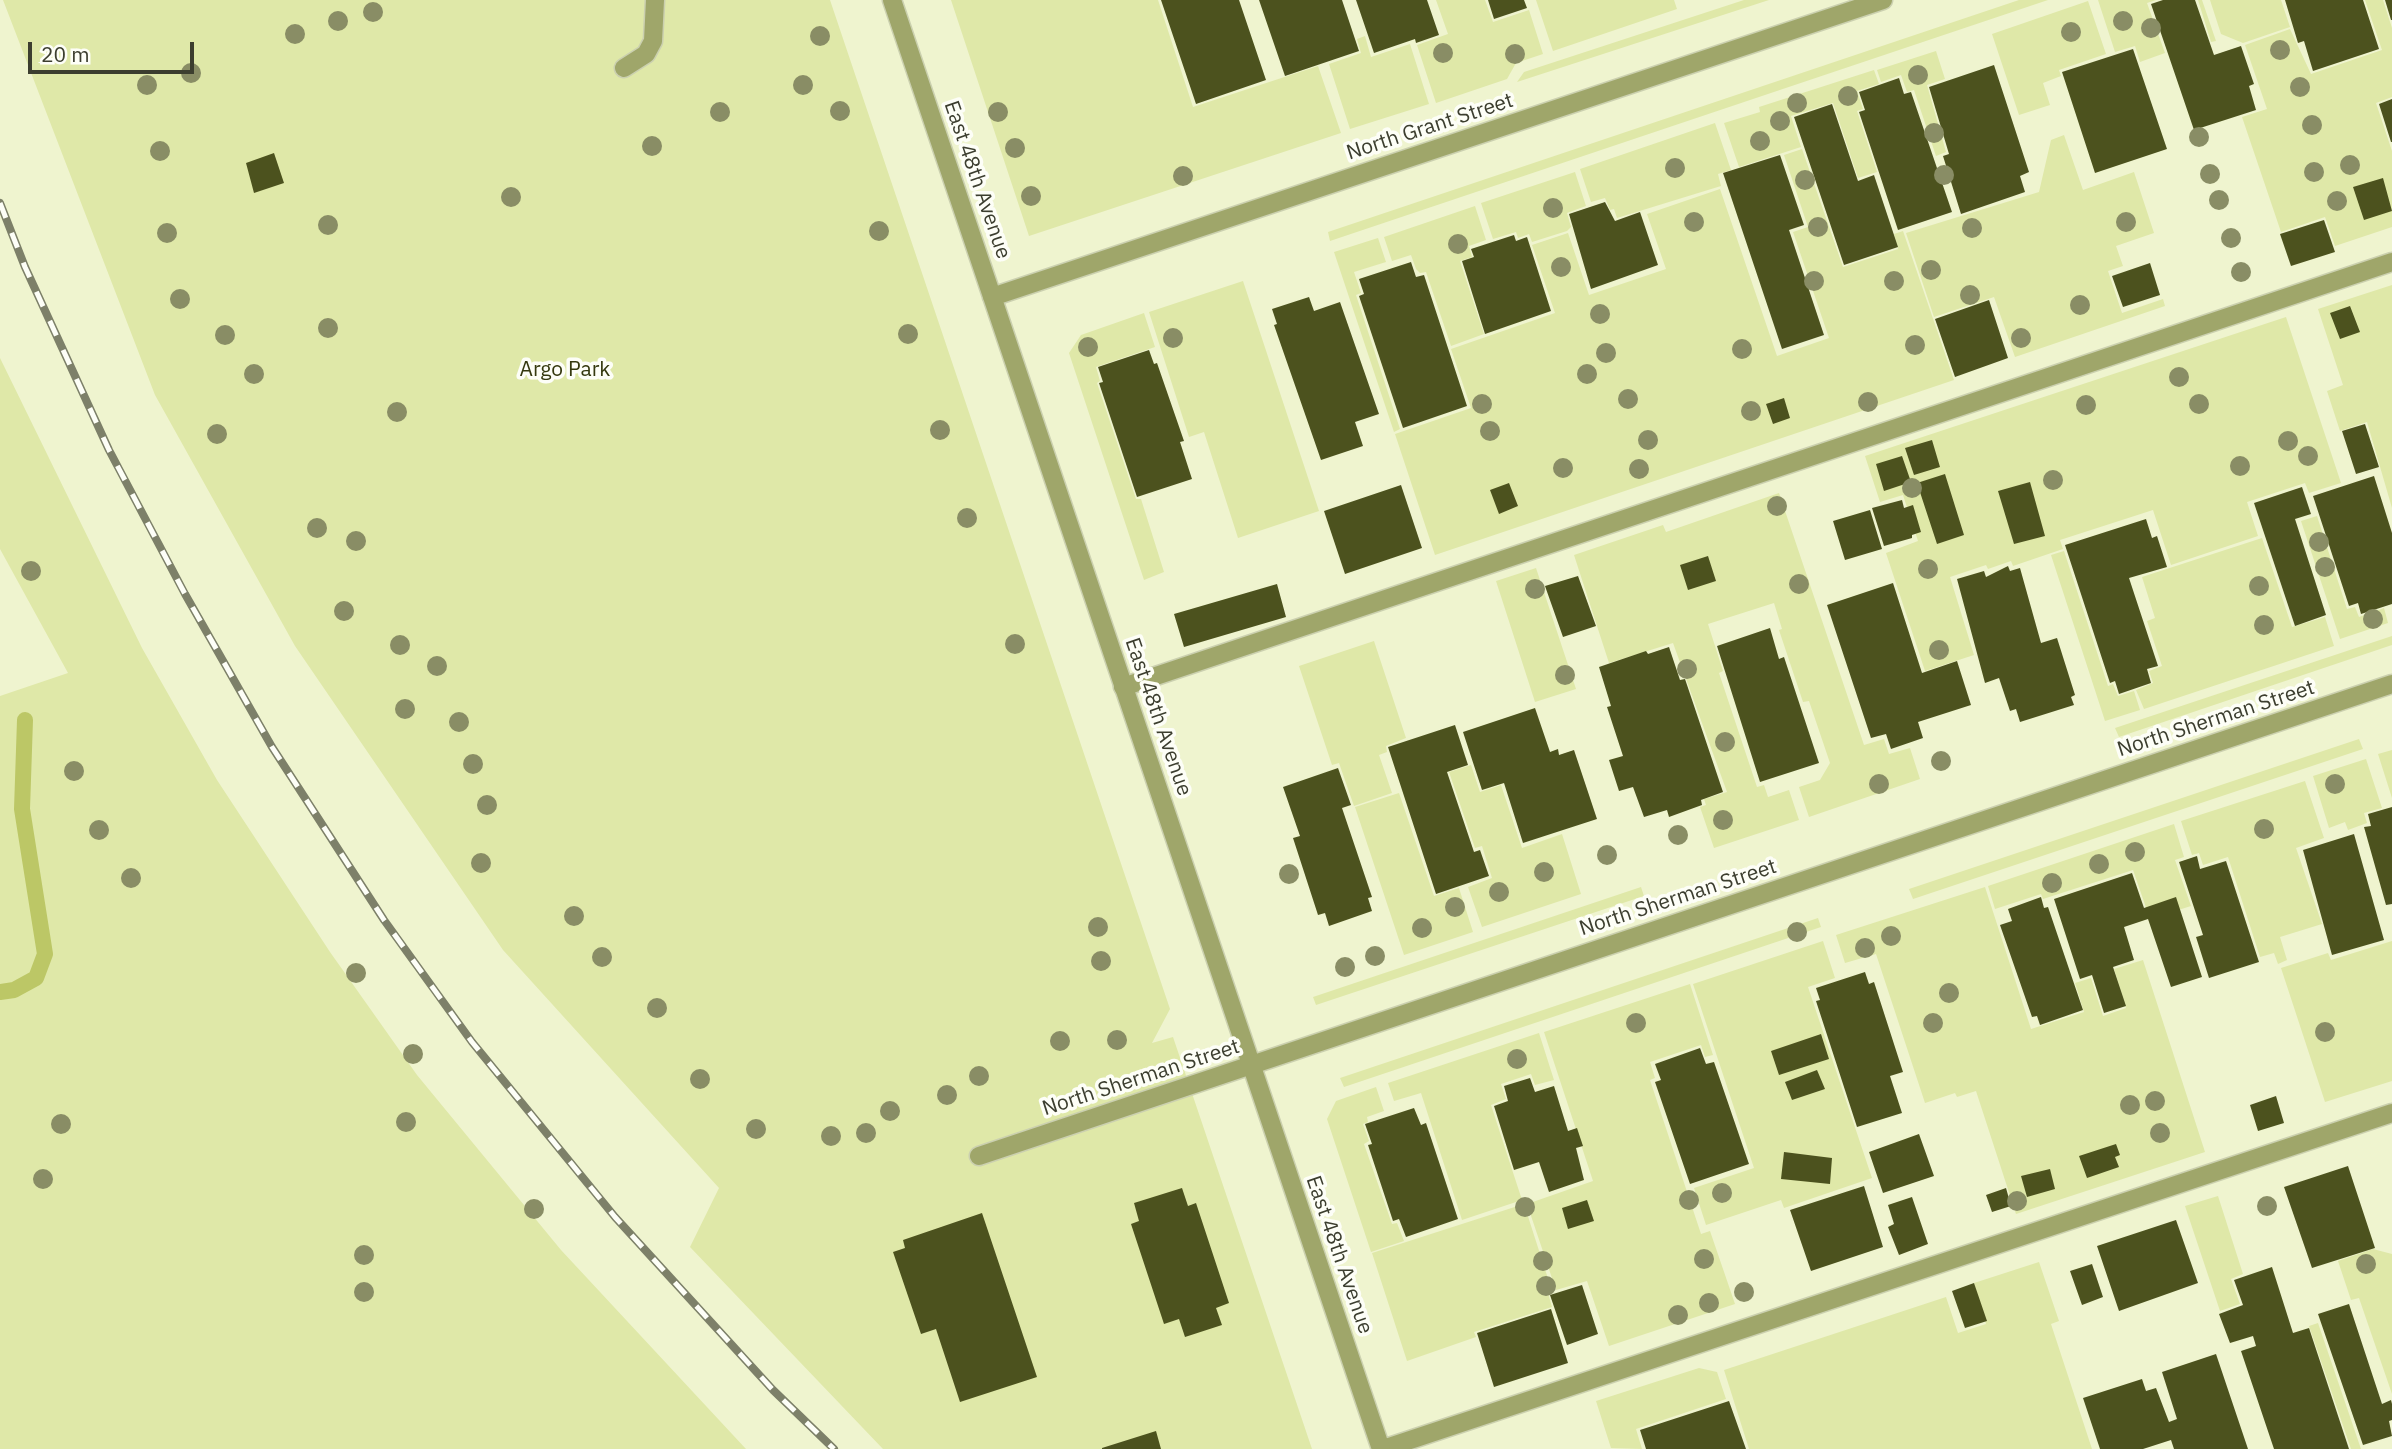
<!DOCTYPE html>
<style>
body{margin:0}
#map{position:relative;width:2392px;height:1449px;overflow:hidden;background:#eff4cf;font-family:"IBM Plex Sans",sans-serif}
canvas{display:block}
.scale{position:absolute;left:28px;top:42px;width:166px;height:32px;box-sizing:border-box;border:4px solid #3c3e2f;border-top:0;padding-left:9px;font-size:21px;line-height:24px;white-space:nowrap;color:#3c3e2f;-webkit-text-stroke:5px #fdfef7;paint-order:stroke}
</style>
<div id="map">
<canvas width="2392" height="1449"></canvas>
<div class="scale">20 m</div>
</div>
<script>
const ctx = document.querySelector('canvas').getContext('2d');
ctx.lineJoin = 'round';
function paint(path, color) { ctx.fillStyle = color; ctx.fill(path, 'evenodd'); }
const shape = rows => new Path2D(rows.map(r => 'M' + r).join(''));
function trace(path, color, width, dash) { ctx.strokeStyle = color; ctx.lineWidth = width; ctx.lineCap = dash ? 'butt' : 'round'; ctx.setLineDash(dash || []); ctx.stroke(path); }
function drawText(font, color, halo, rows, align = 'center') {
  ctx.font = font + ' "IBM Plex Sans",sans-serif'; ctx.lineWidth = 7; ctx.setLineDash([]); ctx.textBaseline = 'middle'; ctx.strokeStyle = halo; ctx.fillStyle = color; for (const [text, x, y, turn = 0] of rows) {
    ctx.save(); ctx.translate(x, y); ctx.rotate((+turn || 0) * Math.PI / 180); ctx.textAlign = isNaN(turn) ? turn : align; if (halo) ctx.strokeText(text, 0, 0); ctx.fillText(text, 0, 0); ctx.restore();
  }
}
paint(shape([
 [3,0,830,0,1170,1009,1152,1043,1173,1037,1312,1449,883,1449,690,1247,719,1188,503,950,295,646,155,395],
 [951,0,1158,0,1193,107,1318,66,1341,133,1029,236],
 [1436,0,1485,0,1493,22,1529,10,1543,54,1516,63,1507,79,1436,103,1417,45,1448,34],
 [1536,0,1674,0,1677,9,1553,51],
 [1744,0,1769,0,1517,82,1524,72],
 [2019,0,2048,0,1330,241,1328,232],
 [2098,0,2156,0,2147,3,2165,53,2140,62,2135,46,2115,52],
 [2198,0,2202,0,2216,41,2211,42],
 [2210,0,2281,0,2290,27,2243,43,2221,34],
 [2365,0,2383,0,2392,28,2392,97,2376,103,2392,151,2392,227,2335,246,2325,217,2281,232,2242,117,2267,109,2245,45,2290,29,2311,74,2382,50],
 [2088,1,2106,54,2059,70,2061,76,2043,83,2050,105,2019,115,1992,34],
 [1365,36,1371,57,1410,44,1429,104,1350,129,1329,64,1361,53,1357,39],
 [1936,51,1945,79,1927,85,1946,152,1936,156,1914,90,1907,92,1901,75,1881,82,1877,70],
 [1874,70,1879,84,1857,91,1863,109,1857,111,1877,172,1858,178,1833,103,1791,116,1801,147,1739,167,1724,123,1760,112,1759,107],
 [1715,123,1731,170,1718,174,1721,186,1617,218,1614,209,1610,210,1605,198,1591,202,1580,169],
 [2064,135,2083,190,2134,172,2154,233,2116,246,2123,266,2108,271,2122,313,2163,299,2165,306,2015,357,1994,297,1934,317,1906,233,2039,192,2051,140],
 [1802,149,1843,267,1898,249,1894,234,1903,231,1954,380,1435,555,1395,434,1471,408,1451,349,1555,313,1532,245,1568,233,1589,295,1666,269,1647,214,1720,189,1777,356,1829,338,1793,232,1808,227,1784,155],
 [1575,172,1586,206,1567,213,1571,227,1567,231,1532,242,1529,234,1518,238,1516,232,1493,239,1481,203],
 [1475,206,1486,240,1469,246,1472,257,1460,261,1484,334,1451,346,1426,272,1420,273,1416,269,1411,255,1392,261,1384,237],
 [1378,238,1386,262,1354,272,1361,293,1356,295,1400,429,1394,432,1334,252],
 [1243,281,1319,511,1238,538,1204,432,1189,437,1149,312],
 [2392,285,2392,508,2367,422,2340,431,2327,391,2343,385,2318,309],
 [1144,313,1155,347,1096,367,1100,381,1097,383,1136,499,1141,499,1164,572,1144,580,1069,353,1081,335],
 [2286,317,2341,483,2309,493,2305,483,2247,502,2258,536,2171,565,2153,510,2060,540,2063,549,2013,566,2011,561,1988,569,1986,565,1950,577,1974,655,1925,671,1886,553,1918,541,1903,495,1880,502,1865,456],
 [0,358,142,648,217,780,330,952,417,1075,561,1250,746,1449,0,1449,0,696,68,673,0,549],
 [1779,493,1864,745,1884,739,1889,754,1910,748,1920,779,1809,817,1799,787,1820,780,1830,763,1809,701,1803,702,1779,630,1782,629,1774,603,1708,624,1723,671,1719,673,1757,787,1764,785,1768,797,1789,790,1799,820,1714,848,1700,807,1706,805,1704,799,1727,792,1673,643,1609,663,1574,555,1663,525,1666,532],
 [2317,516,2347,609,2355,607,2359,617,2384,608,2388,623,2340,639,2301,521],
 [2262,538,2292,627,2325,617,2334,646,2144,709,2136,690,2153,683,2149,671,2162,666,2147,621,2155,618,2142,577],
 [2064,551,2108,686,2113,684,2118,696,2134,691,2140,710,2105,721,2051,555],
 [1536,568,1576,689,1535,702,1496,581],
 [2392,636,2392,645,2119,737,2115,728],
 [1374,641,1406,738,1386,746,1387,752,1379,755,1392,793,1354,806,1339,763,1332,765,1299,666],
 [2359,739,2363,749,1913,899,1909,889],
 [2392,750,2392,798,2378,754],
 [2366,759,2382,808,2364,813,2367,823,2348,830,2345,822,2329,828,2313,776],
 [1471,765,1480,792,1501,785,1522,848,1562,834,1581,894,1482,927,1468,887,1492,878,1482,846,1475,848,1449,772],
 [2305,781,2324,838,2296,848,2322,924,2280,937,2287,960,2278,964,2274,953,2260,957,2228,857,2203,865,2199,853,2192,855,2181,821],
 [1399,793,1434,896,1459,888,1473,932,1404,955,1355,807],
 [2174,824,2184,857,2175,860,2191,906,2150,919,2133,870,2043,899,2041,894,1995,909,1988,886],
 [1641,887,1644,896,1316,1005,1313,997],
 [1985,887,2031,1029,2084,1012,2075,983,2091,978,2103,1016,2126,1008,2114,969,2143,960,2205,1152,2016,1214,1976,1091,1957,1097,1955,1093,1925,1103,1876,954,1845,963,1836,935],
 [1818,918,1821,927,1344,1087,1340,1078],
 [1823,941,1835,978,1808,987,1872,1178,1784,1208,1781,1200,1706,1225,1694,1188,1754,1168,1693,984],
 [2392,941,2392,1081,2325,1102,2281,968,2328,953,2331,960],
 [1690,984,1713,1055,1705,1057,1701,1045,1650,1062,1655,1078,1650,1080,1701,1234,1710,1231,1735,1304,1609,1346,1587,1281,1556,1290,1527,1204,1593,1181,1544,1032],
 [1539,1033,1554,1080,1535,1085,1531,1074,1501,1084,1506,1099,1491,1105,1522,1200,1462,1220,1421,1093,1394,1101,1388,1083],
 [1376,1087,1384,1111,1367,1117,1368,1122,1363,1124,1369,1141,1364,1144,1392,1224,1397,1223,1404,1241,1371,1252,1327,1119,1336,1101],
 [2218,1196,2243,1274,2231,1279,2240,1304,2220,1311,2185,1206],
 [1524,1204,1552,1291,1548,1293,1552,1307,1474,1332,1476,1337,1407,1361,1372,1253],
 [2373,1249,2392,1254,2392,1394,2359,1298,2351,1300,2338,1261],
 [2039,1262,2059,1321,2051,1324,2092,1449,1749,1449,1724,1370,1946,1297,1958,1333,1986,1324,1974,1283],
 [2318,1323,2361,1449,2351,1449,2309,1326],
 [1699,1368,1717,1372,1726,1399,1636,1429,1642,1449,1611,1448,1596,1401]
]), '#dfe8a8');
trace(shape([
 [0,992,14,990,36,978,45,954,22,809,25,720]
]), '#bcc766', 16);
paint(shape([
 [1161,0,1239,0,1266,80,1196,104],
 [1259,0,1342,0,1359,51,1285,76],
 [1356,0,1427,0,1439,35,1416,43,1415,39,1374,53],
 [1488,0,1524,0,1527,8,1494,19],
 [2163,0,2195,0,2214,55,2241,46,2254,84,2249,86,2256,110,2194,130,2151,4],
 [2285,0,2363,0,2379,49,2313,71,2304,41,2298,43],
 [2385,0,2392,0,2392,20,2391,20],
 [2133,49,2167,149,2095,173,2062,72],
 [1994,65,2029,172,2020,176,2025,192,1961,214,1943,156,1949,154,1929,87],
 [1899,78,1904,94,1911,92,1952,212,1898,230,1859,112,1865,110,1859,92],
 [2392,99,2392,142,2391,142,2379,104],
 [1832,104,1858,181,1874,175,1898,247,1844,265,1794,117],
 [274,153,284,183,254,193,246,163],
 [1780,155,1804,225,1789,230,1824,335,1782,349,1723,173],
 [2383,178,2392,211,2364,220,2353,187],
 [1605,202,1615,221,1640,212,1658,265,1591,289,1569,214],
 [2324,220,2335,252,2291,266,2280,234],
 [1514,235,1516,241,1527,237,1551,311,1485,334,1462,261,1474,257,1471,249],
 [1411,262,1416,277,1424,275,1467,406,1403,428,1359,296,1364,294,1359,279],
 [2150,263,2160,295,2123,307,2112,276],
 [1309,297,1314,311,1340,302,1379,414,1355,422,1363,446,1321,460,1274,325,1277,324,1272,309],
 [1989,300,2008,358,1955,377,1935,319],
 [2350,306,2360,332,2340,339,2330,313],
 [1149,350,1154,364,1157,363,1184,441,1180,442,1192,479,1137,497,1099,383,1103,382,1098,367],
 [1784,398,1790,418,1773,424,1766,404],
 [2365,424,2379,467,2356,474,2342,431],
 [1932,440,1940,467,1914,475,1905,448],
 [1902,456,1911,482,1884,491,1876,464],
 [1945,474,1964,535,1937,544,1917,483],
 [2374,476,2392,533,2392,604,2361,614,2358,603,2349,606,2313,496],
 [2030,482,2045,536,2014,544,1998,491],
 [1509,483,1518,506,1499,514,1490,490],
 [1401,485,1422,548,1345,574,1324,511],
 [2302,487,2311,514,2295,519,2326,615,2295,626,2254,503],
 [1902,500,1904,508,1913,505,1921,532,1912,535,1912,538,1884,546,1872,508],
 [1870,510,1882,549,1845,560,1833,521],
 [2146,519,2152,538,2157,536,2167,567,2129,578,2158,666,2147,669,2151,683,2119,694,2115,681,2110,683,2065,545],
 [1708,556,1716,581,1688,590,1680,565],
 [2008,566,2010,571,2020,568,2041,643,2057,638,2075,695,2071,697,2074,705,2020,722,2016,709,2010,711,1999,678,1985,683,1957,579,1984,571,1986,577],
 [1578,576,1596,626,1563,637,1545,586],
 [1893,583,1922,673,1957,661,1971,705,1918,722,1923,738,1891,749,1886,734,1871,738,1827,605],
 [1277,584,1286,617,1184,647,1174,614],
 [1770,628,1779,659,1784,657,1819,763,1760,782,1717,646],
 [1669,647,1680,680,1685,679,1723,792,1701,800,1702,805,1669,817,1667,810,1644,817,1633,787,1619,791,1609,760,1623,756,1607,707,1611,706,1599,667,1646,651,1648,654],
 [1535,708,1550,752,1558,749,1559,755,1574,750,1597,819,1523,843,1504,783,1482,790,1463,732],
 [1455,725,1468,765,1447,772,1474,852,1480,850,1489,876,1436,894,1388,747],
 [1338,768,1351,805,1342,808,1372,897,1368,898,1372,911,1329,926,1325,913,1318,915,1293,838,1300,836,1283,787],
 [2392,807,2392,904,2386,905,2364,827,2371,826,2368,814],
 [2354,834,2384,940,2332,955,2303,850],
 [2197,856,2200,869,2226,861,2259,962,2209,978,2196,937,2203,935,2179,862],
 [2132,873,2144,908,2176,897,2202,977,2171,987,2148,919,2124,927,2134,960,2113,967,2126,1006,2104,1013,2092,975,2080,979,2054,899],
 [2041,897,2044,908,2048,907,2083,1010,2040,1025,2037,1016,2032,1017,2000,925,2012,921,2008,909],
 [1865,972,1869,984,1874,982,1903,1072,1890,1076,1902,1113,1857,1127,1816,1001,1820,1000,1816,988],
 [1821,1034,1829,1059,1779,1075,1771,1051],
 [1700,1048,1706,1064,1714,1062,1749,1164,1690,1184,1655,1082,1661,1080,1655,1064],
 [1817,1070,1825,1089,1792,1100,1785,1082],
 [1530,1078,1535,1092,1554,1086,1568,1131,1577,1128,1583,1146,1576,1148,1584,1180,1549,1192,1539,1162,1514,1170,1494,1106,1508,1101,1504,1086],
 [2276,1096,2284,1123,2258,1131,2250,1105],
 [1414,1108,1421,1125,1426,1123,1458,1219,1406,1237,1399,1219,1393,1221,1368,1145,1372,1144,1365,1124],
 [1919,1134,1934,1176,1883,1193,1869,1152],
 [2116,1144,2120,1155,2115,1157,2119,1167,2087,1178,2079,1156],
 [1784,1152,1832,1158,1830,1184,1781,1179],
 [2348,1166,2375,1248,2312,1268,2284,1187],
 [2050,1169,2055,1189,2027,1197,2021,1176],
 [1864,1186,1883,1247,1811,1271,1790,1210],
 [1182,1188,1188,1206,1196,1203,1229,1303,1216,1308,1222,1325,1185,1337,1179,1319,1164,1324,1131,1224,1139,1221,1134,1203],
 [2006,1188,2011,1206,1992,1212,1986,1195],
 [1912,1197,1928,1244,1899,1255,1888,1227,1894,1224,1888,1205],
 [1587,1200,1594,1221,1568,1229,1562,1208],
 [982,1213,1037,1377,960,1402,936,1329,921,1334,893,1252,905,1248,903,1240],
 [2176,1220,2198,1283,2119,1311,2097,1246],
 [2092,1264,2103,1297,2082,1305,2070,1271],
 [2272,1267,2293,1333,2309,1328,2349,1449,2274,1449,2241,1351,2256,1346,2253,1336,2230,1343,2219,1314,2243,1305,2234,1280],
 [1974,1283,1987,1321,1965,1328,1952,1291],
 [1582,1285,1598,1334,1567,1345,1550,1295],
 [2349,1304,2382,1404,2391,1400,2392,1404,2392,1420,2389,1421,2392,1436,2363,1445,2318,1314],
 [1551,1309,1568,1363,1494,1387,1477,1333],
 [2216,1354,2248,1449,2174,1449,2171,1440,2143,1449,2100,1449,2083,1398,2142,1379,2146,1391,2156,1388,2169,1422,2177,1419,2162,1372],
 [1729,1401,1746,1449,1646,1449,1640,1430],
 [1156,1431,1161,1449,1102,1449,1102,1448]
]), '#4c521e');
const lane = shape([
 [624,68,646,54,653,41,655,0],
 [1123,687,2392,262],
 [1383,1449,2392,1113]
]);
const street = shape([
 [892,0,1381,1449],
 [992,297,1883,0],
 [979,1156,2392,684]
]);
trace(lane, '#cbd0af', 21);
trace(street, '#cbd0af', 21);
trace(lane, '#9fa66a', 18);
trace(street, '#9fa66a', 18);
const rail = shape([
 [0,203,25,267,109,450,185,594,272,747,384,920,472,1042,615,1217,773,1390,834,1449]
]);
trace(rail, '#7d8069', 8);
trace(rail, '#fdfef7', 5, [16]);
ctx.fillStyle = '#898d65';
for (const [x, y] of [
 [373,12],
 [338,21],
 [2123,21],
 [2151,28],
 [2071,32],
 [295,34],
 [820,36],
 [2280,50],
 [1443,53],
 [1515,54],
 [191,73],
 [1918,75],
 [147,85],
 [803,85],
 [2300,87],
 [1848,96],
 [1797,103],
 [840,111],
 [720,112],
 [998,112],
 [1780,121],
 [2312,125],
 [1934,133],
 [2199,137],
 [1760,141],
 [652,146],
 [1015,148],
 [160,151],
 [2350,165],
 [1675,168],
 [2314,172],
 [2210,174],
 [1944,175],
 [1183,176],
 [1805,180],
 [1031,196],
 [511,197],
 [2219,200],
 [2337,201],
 [1553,208],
 [1694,222],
 [2126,222],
 [328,225],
 [1818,227],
 [1972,228],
 [879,231],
 [167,233],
 [2231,238],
 [1458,244],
 [1561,267],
 [1931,270],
 [2241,272],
 [1814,281],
 [1894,281],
 [1970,295],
 [180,299],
 [2080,305],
 [1600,314],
 [328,328],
 [908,334],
 [225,335],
 [1173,338],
 [2021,338],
 [1915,345],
 [1088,347],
 [1742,349],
 [1606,353],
 [254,374],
 [1587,374],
 [2179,377],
 [1628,399],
 [1868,402],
 [1482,404],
 [2199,404],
 [2086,405],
 [1751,411],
 [397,412],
 [940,430],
 [1490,431],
 [217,434],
 [1648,440],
 [2288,441],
 [2308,456],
 [2240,466],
 [1563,468],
 [1639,469],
 [2053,480],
 [1912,488],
 [1777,506],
 [967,518],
 [317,528],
 [356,541],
 [2319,542],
 [2325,567],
 [1928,569],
 [31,571],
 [1799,584],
 [2259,586],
 [1535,589],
 [344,611],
 [2373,619],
 [2264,625],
 [1015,644],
 [400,645],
 [1939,650],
 [437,666],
 [1687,669],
 [1565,675],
 [405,709],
 [459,722],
 [1725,742],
 [1941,761],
 [473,764],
 [74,771],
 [1879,784],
 [2335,784],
 [487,805],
 [1723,820],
 [2264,829],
 [99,830],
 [1678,835],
 [2135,852],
 [1607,855],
 [481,863],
 [2099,864],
 [1544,872],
 [1289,874],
 [131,878],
 [2052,883],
 [1499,892],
 [1455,907],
 [574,916],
 [1098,927],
 [1422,928],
 [1797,932],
 [1891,936],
 [1865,948],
 [1375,956],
 [602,957],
 [1101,961],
 [1345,967],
 [356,973],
 [1949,993],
 [657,1008],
 [1636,1023],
 [1933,1023],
 [2325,1032],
 [1117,1040],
 [1060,1041],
 [413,1054],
 [1517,1059],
 [979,1076],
 [700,1079],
 [947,1095],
 [2155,1101],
 [2130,1105],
 [890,1111],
 [406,1122],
 [61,1124],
 [756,1129],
 [866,1133],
 [2160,1133],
 [831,1136],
 [43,1179],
 [1722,1193],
 [1689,1200],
 [2017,1201],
 [2267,1206],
 [1525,1207],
 [534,1209],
 [364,1255],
 [1704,1259],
 [1543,1261],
 [2366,1264],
 [1546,1286],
 [364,1292],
 [1744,1292],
 [1709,1303],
 [1678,1315]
]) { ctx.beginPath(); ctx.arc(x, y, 10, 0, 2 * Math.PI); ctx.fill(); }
drawText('21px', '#3c3e2f', '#fdfef7', [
 ["North Grant Street",1430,127,-18],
 ["East 48th Avenue",977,180,71],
 ["East 48th Avenue",1158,717,71],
 ["North Sherman Street",2216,719,-18],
 ["North Sherman Street",1678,898,-18],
 ["North Sherman Street",1141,1078,-18],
 ["East 48th Avenue",1339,1255,71]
]);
drawText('21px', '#35390f', '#fdfef7', [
 ["Argo Park",565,370]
]);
</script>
